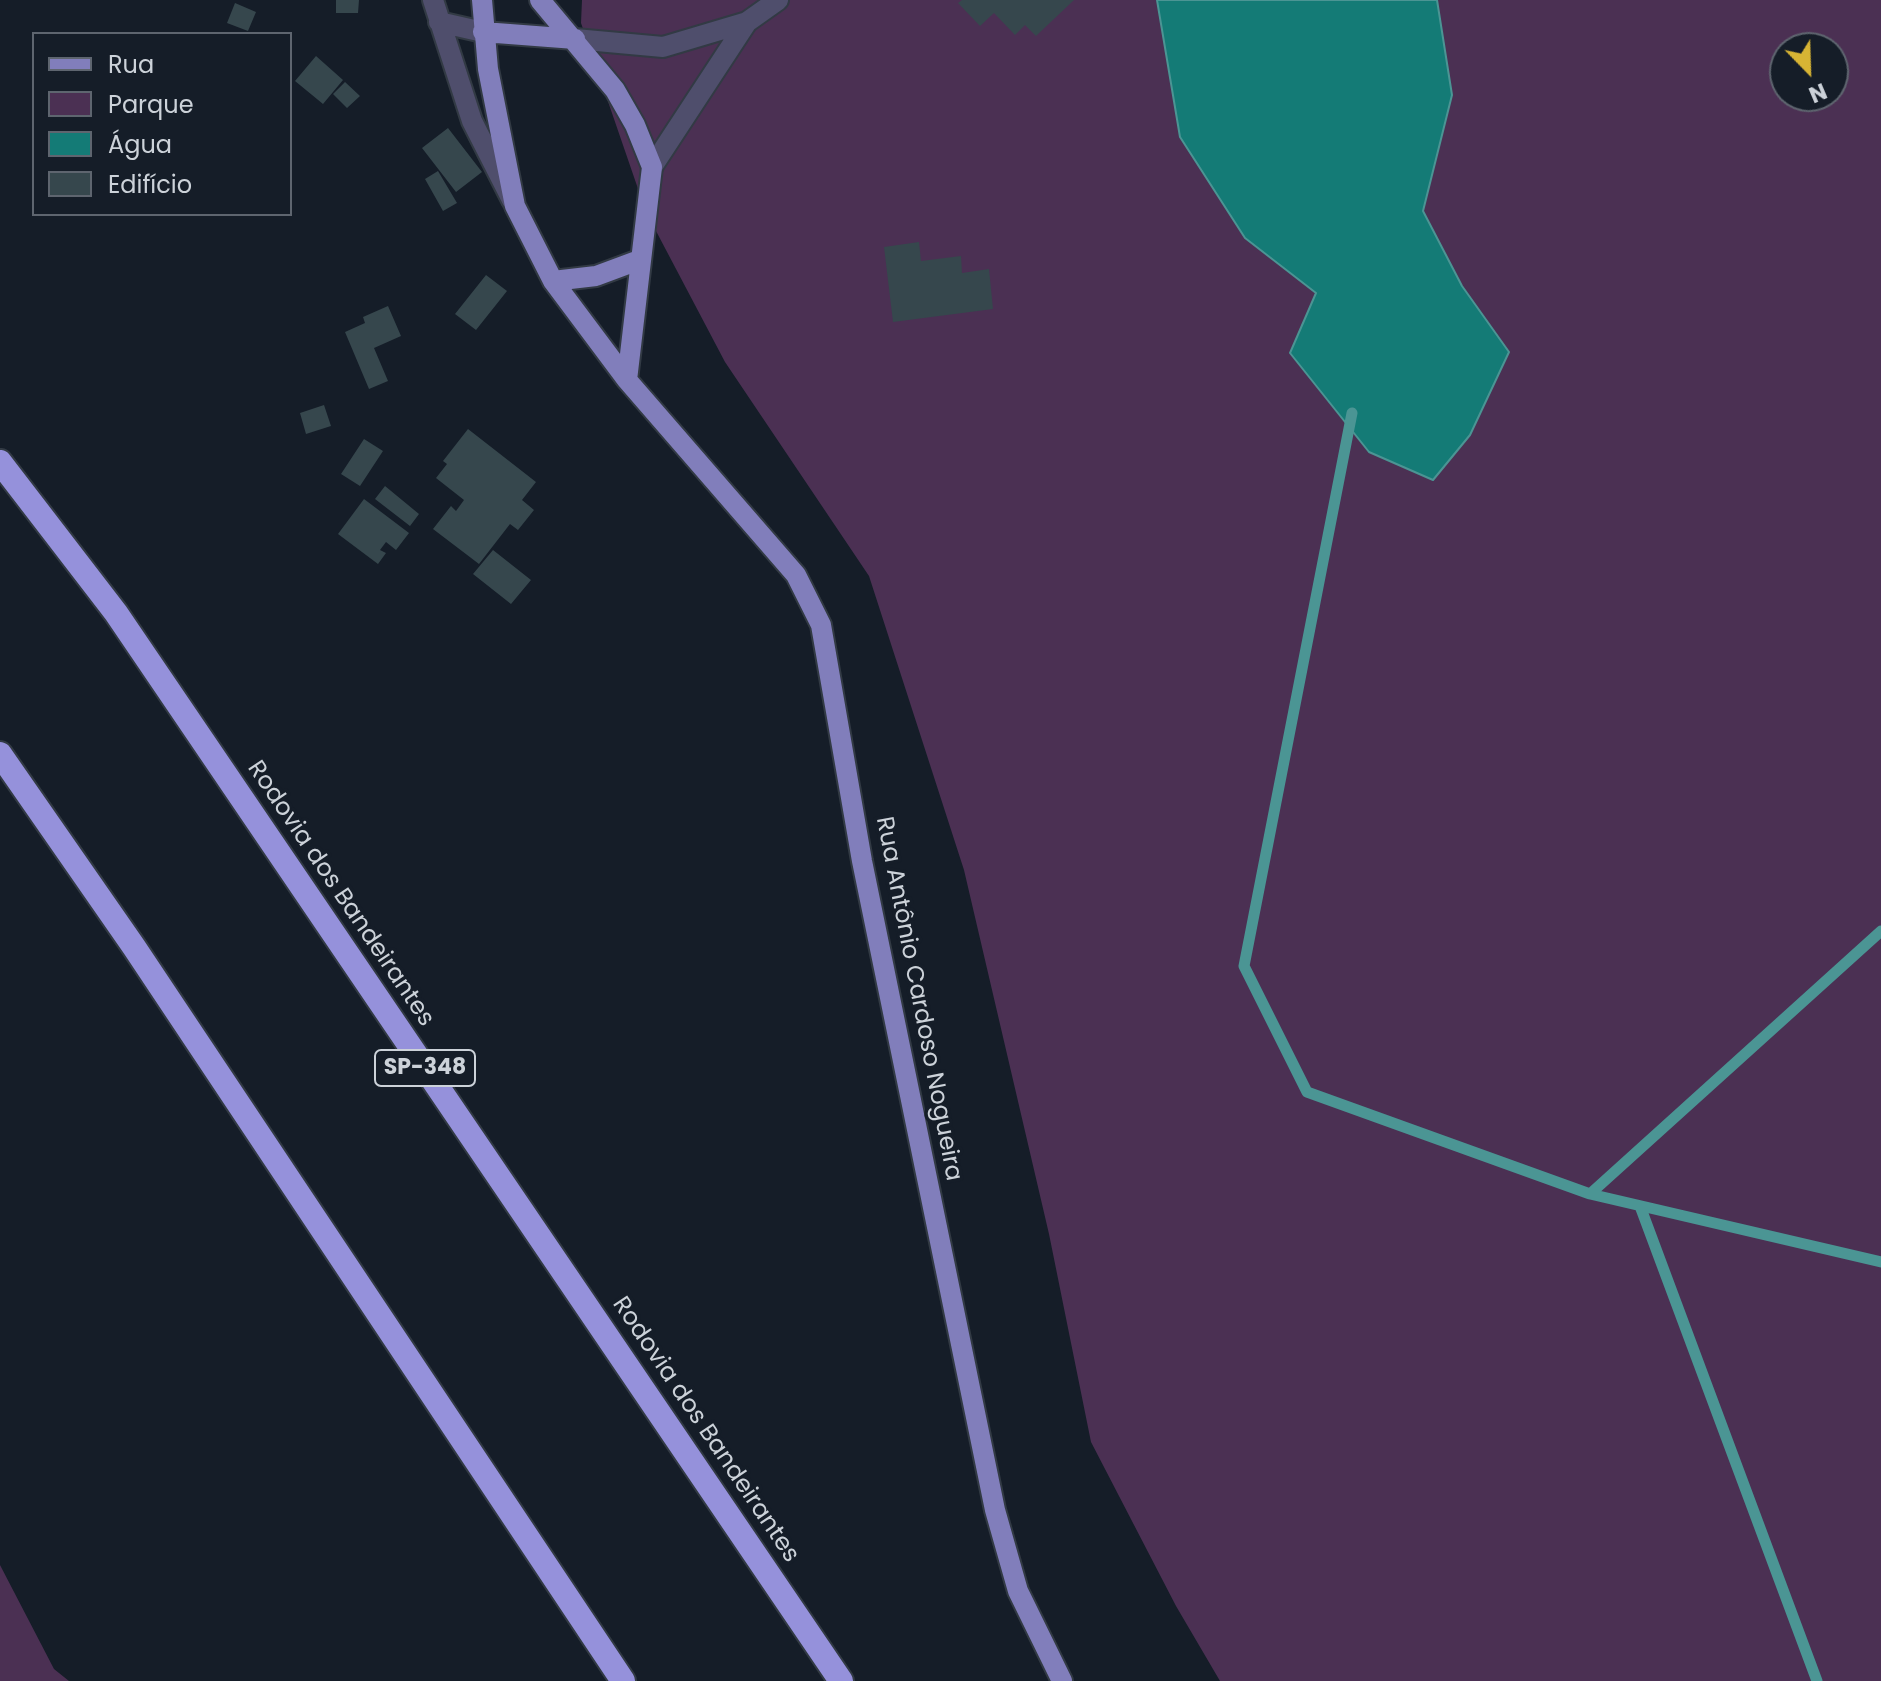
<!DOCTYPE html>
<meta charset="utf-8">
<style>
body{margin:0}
#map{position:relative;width:1881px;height:1681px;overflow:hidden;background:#151d28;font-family:Poppins,sans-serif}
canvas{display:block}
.legend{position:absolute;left:32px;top:32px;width:260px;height:184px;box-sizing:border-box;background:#151d28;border:2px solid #5e656f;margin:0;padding:10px 14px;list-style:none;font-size:24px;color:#ccd2d9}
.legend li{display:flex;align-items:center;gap:16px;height:40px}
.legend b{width:40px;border:2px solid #5e656f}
.north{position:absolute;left:1769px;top:32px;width:80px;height:80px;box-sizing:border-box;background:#151d28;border:2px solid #5e656f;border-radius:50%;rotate:157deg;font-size:22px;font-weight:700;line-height:32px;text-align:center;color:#ccd2d9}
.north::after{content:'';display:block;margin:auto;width:28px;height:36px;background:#d7b434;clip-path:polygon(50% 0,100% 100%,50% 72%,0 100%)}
</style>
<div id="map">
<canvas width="1881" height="1681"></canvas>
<ul class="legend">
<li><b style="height:10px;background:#817ebb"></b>Rua</li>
<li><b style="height:22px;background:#4b3053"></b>Parque</li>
<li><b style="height:22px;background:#147b76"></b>Água</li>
<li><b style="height:22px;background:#36474d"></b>Edifício</li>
</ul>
<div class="north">N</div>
</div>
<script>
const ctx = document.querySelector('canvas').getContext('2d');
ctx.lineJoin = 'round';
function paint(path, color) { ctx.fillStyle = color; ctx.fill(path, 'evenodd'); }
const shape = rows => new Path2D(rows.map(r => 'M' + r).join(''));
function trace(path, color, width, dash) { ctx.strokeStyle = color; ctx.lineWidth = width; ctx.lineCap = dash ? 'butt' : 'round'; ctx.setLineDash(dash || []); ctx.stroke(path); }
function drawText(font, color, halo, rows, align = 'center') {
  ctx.font = font + ' Poppins,sans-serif'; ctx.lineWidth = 7; ctx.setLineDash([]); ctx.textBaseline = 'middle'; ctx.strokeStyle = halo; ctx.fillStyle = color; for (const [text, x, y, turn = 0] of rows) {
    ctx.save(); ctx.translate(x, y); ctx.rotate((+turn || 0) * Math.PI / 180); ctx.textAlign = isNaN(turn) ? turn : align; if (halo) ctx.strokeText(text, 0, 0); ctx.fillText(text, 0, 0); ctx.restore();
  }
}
paint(shape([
 [582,0,1157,0,1180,137,1245,238,1317,293,1509,352,1462,286,1423,211,1452,95,1437,0,1881,0,1881,1681,1220,1681,1176,1606,1091,1442,1049,1234,964,870,869,576,725,362,646,212,581,23],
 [1785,48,1833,48,1833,96,1785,96],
 [0,1565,54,1669,69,1681,0,1681]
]), '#4b3053');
const water = shape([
 [1157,0,1437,0,1452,95,1423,211,1462,286,1509,352,1470,435,1433,480,1369,452,1290,353,1316,293,1245,238,1180,137,1157,0]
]);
paint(water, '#147b76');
trace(water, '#4b9594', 2);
trace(shape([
 [1352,413,1244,966,1307,1092,1590,1194,1881,1262],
 [1590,1194,1881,931],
 [1640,1206,1817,1681]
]), '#4b9594', 11);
paint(shape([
 [336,0,359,0,358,13,336,13],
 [962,0,1074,0,1036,36,1025,25,1015,35,994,13,980,26,958,3],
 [235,3,256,12,248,31,227,23],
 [316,56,343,80,323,104,295,81],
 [345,82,360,96,347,108,333,94],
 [448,128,482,172,456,192,422,148],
 [438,171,457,203,443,211,425,179],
 [919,242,921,261,961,256,962,273,989,269,993,309,893,322,884,247],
 [486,275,507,291,476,330,455,314],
 [388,306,401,336,374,348,388,381,369,389,345,332,365,323,363,317],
 [324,405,331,426,306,434,300,413],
 [468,429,536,482,522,500,534,510,518,530,510,524,479,564,433,529,451,506,456,511,464,500,436,478,447,464,443,461],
 [364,439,383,451,360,486,341,474],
 [385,486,419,514,410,526,375,499],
 [364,499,409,533,396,550,386,542,380,550,386,553,378,564,338,534],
 [493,550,531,580,511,604,473,574]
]), '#36474d');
const minor = shape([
 [433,0,472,121,512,200],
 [439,22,483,32],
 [575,39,663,47,747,22,778,0],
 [652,167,747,22]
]);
const major = shape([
 [482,0,488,69,515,206,553,281,627,380,796,575,821,625,862,861,995,1510,1018,1591,1062,1681],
 [540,0,615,90,635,125,652,167,627,380],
 [483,32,575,39],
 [553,281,596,276,639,260]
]);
const highway = shape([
 [0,462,116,613,841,1681],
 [0,754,134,947,623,1681]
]);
trace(minor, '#323a44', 24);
trace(major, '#323a44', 24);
trace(highway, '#323a44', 28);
trace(minor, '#4f4e6c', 20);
trace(major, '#817ebb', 20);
trace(highway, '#9591db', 24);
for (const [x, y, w] of [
 [425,1068,100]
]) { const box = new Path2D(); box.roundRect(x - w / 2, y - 18, w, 36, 6); ctx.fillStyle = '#151d28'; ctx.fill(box); trace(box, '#ccd2d9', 2); }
drawText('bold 22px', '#ccd2d9', null, [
 ["SP-348",425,1068]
]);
drawText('24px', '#ccd2d9', '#151d28', [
 ["Rodovia dos Bandeirantes",340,894,56],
 ["Rua Antônio Cardoso Nogueira",918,999,79],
 ["Rodovia dos Bandeirantes",705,1430,56]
]);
</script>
